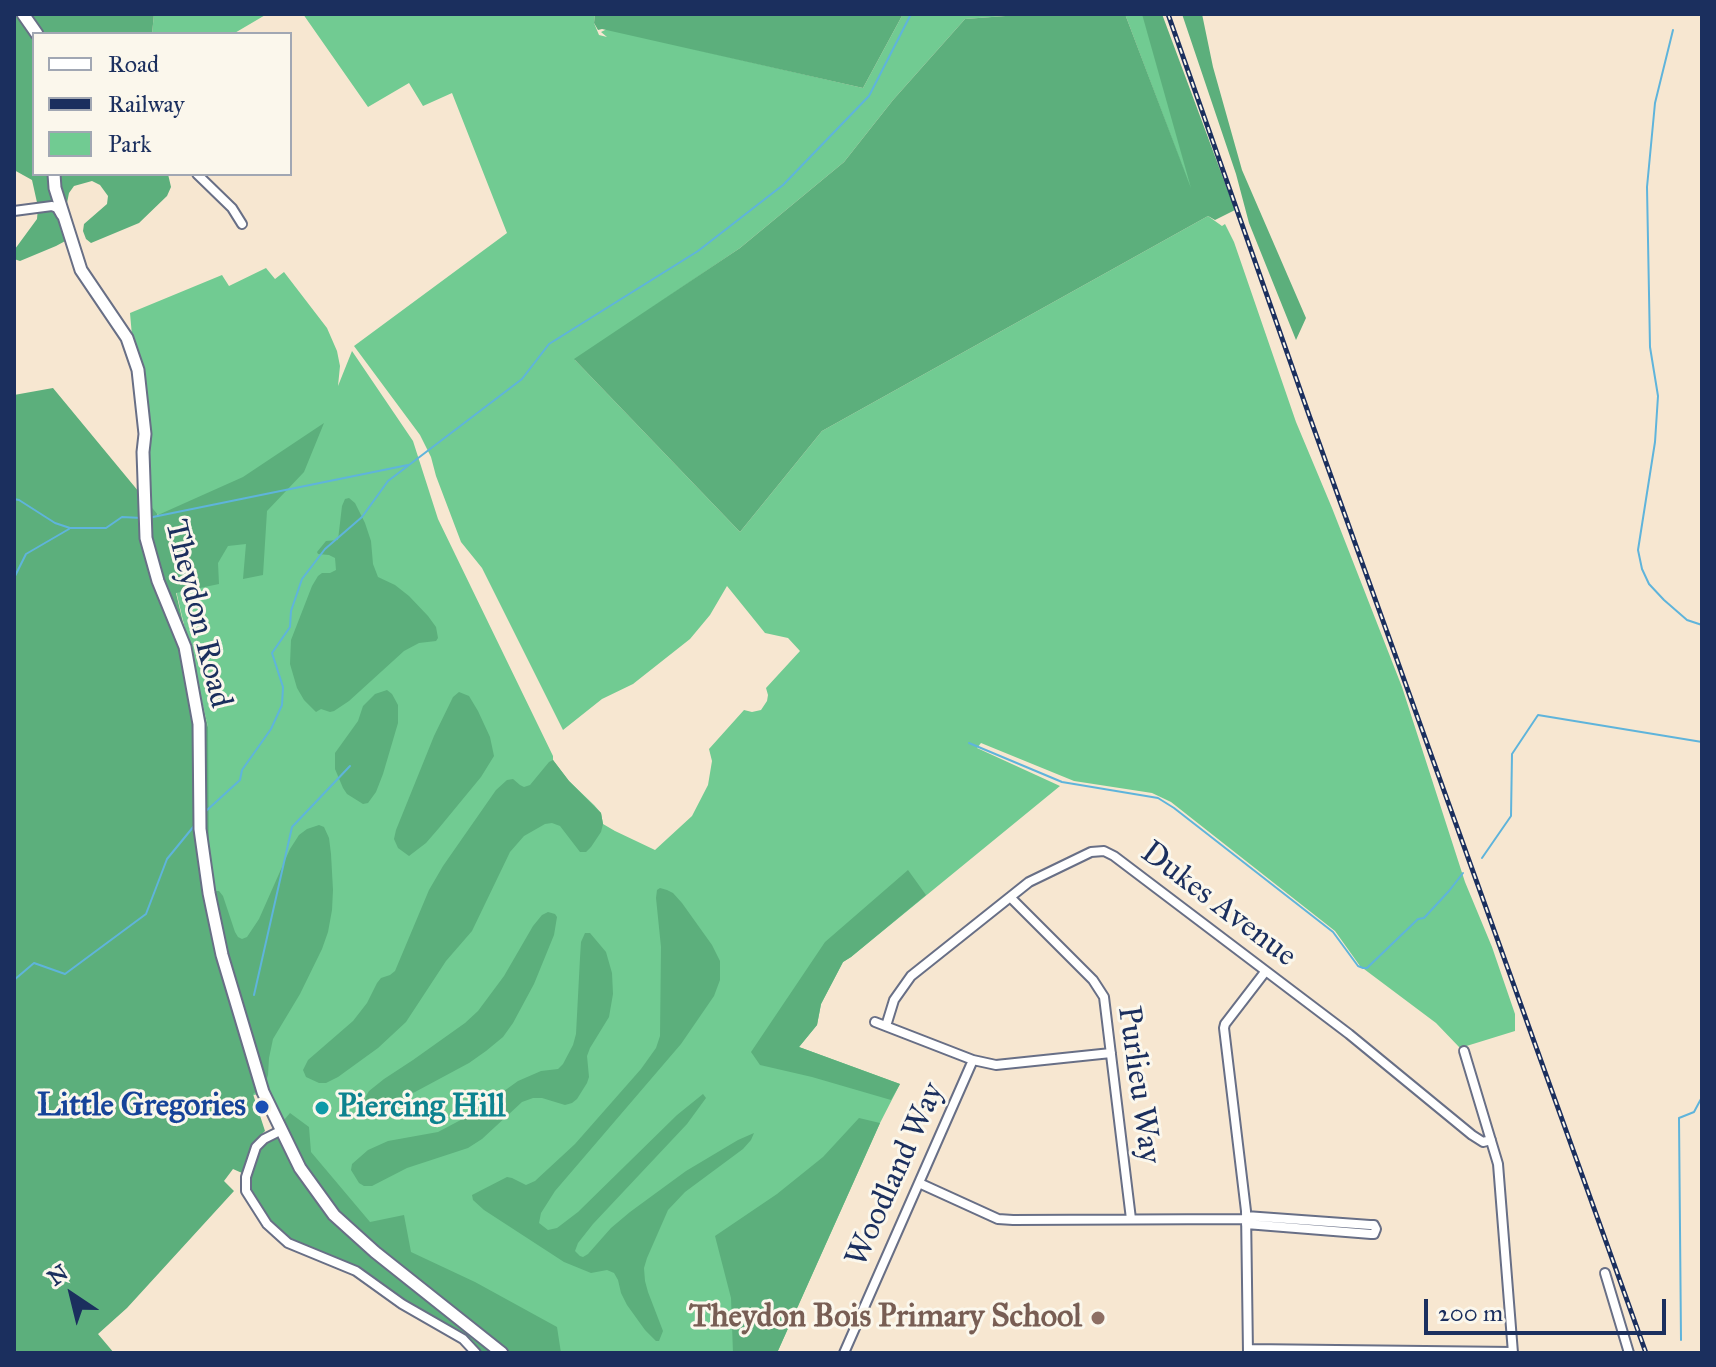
<!DOCTYPE html>
<style>
body{margin:0}
#map{position:relative;width:1716px;height:1367px;overflow:hidden;background:#f7e7d1;font-family:"IM FELL Great Primer",serif}
canvas{display:block}
.frame{position:absolute;inset:0;border:16px solid #1b2f5e;pointer-events:none}
.legend{position:absolute;left:32px;top:32px;width:260px;height:144px;box-sizing:border-box;background:#fbf7ec;border:2px solid #a1a7b3;margin:0;padding:10px 14px;list-style:none;font-size:24px;color:#1b2f5e}
.legend li{display:flex;align-items:center;gap:16px;height:40px}
.legend b{width:40px;border:2px solid #a1a7b3}
.north{position:absolute;left:32px;top:1255px;width:80px;height:80px;-webkit-text-stroke:6px #fbf7ec;paint-order:stroke;rotate:325deg;font-size:22px;font-weight:700;line-height:32px;text-align:center;color:#1b2f5e}
.north::after{content:'';display:block;margin:auto;width:28px;height:36px;background:#1b2f5e;clip-path:polygon(50% 0,100% 100%,50% 72%,0 100%)}
.scale{position:absolute;left:1424px;top:1299px;width:242px;height:36px;box-sizing:border-box;border:4px solid #1b2f5e;border-top:0;padding-left:10px;font-size:24px;line-height:28px;white-space:nowrap;color:#1b2f5e;-webkit-text-stroke:6px #fbf7ec;paint-order:stroke}
</style>
<div id="map">
<canvas width="1716" height="1367"></canvas>
<div class="frame"></div>
<ul class="legend">
<li><b style="height:10px;background:#fff"></b>Road</li>
<li><b style="height:10px;background:#1b2f5e"></b>Railway</li>
<li><b style="height:22px;background:#71cb92"></b>Park</li>
</ul>
<div class="north">N</div>
<div class="scale">200 m</div>
</div>
<script>
const ctx = document.querySelector('canvas').getContext('2d');
ctx.lineJoin = 'round';
function paint(path, color) { ctx.fillStyle = color; ctx.fill(path, 'evenodd'); }
const shape = rows => new Path2D(rows.map(r => 'M' + r).join(''));
function trace(path, color, width, dash) { ctx.strokeStyle = color; ctx.lineWidth = width; ctx.lineCap = dash ? 'butt' : 'round'; ctx.setLineDash(dash || []); ctx.stroke(path); }
function drawText(font, color, halo, rows, align = 'center') {
  ctx.font = font + ' "IM FELL Great Primer",serif'; ctx.lineWidth = 6; ctx.setLineDash([]); ctx.textBaseline = 'middle'; ctx.strokeStyle = halo; ctx.fillStyle = color; for (const [text, x, y, turn = 0] of rows) {
    ctx.save(); ctx.translate(x, y); ctx.rotate((+turn || 0) * Math.PI / 180); ctx.textAlign = isNaN(turn) ? turn : align; if (halo) ctx.strokeText(text, 0, 0); ctx.fillText(text, 0, 0); ctx.restore();
  }
}
paint(shape([
 [154,14,267,14,233,34,152,34],
 [303,14,595,14,594,23,599,35,607,37,601,32,607,29,863,88,903,14,1032,14,965,19,893,100,844,162,740,248,575,360,740,532,822,431,1208,216,1222,226,1225,224,1234,242,1296,422,1332,508,1402,687,1465,882,1492,947,1515,1014,1515,1031,1460,1048,1436,1023,1360,966,1335,931,1171,802,1152,793,1074,781,981,743,977,748,1060,786,851,957,843,962,821,1004,817,1025,799,1047,900,1084,880,1123,777,1353,526,1353,347,1210,282,1121,268,1091,178,1117,208,727,158,514,148,518,130,313,222,275,229,286,266,268,275,279,284,272,327,328,337,351,340,366,338,386,352,351,413,441,438,519,553,756,553,760,569,781,594,805,601,813,603,824,615,831,655,850,692,816,708,785,712,761,709,749,744,710,752,712,761,710,767,701,768,695,766,688,800,651,788,638,765,633,727,586,710,615,690,639,633,684,602,699,563,730,482,568,461,542,436,476,431,457,420,435,354,346,507,233,452,93,423,106,409,83,368,107],
 [1125,14,1143,14,1196,203]
]), '#71cb92');
paint(shape([
 [14,14,154,14,152,34,34,34,34,174,168,174,171,187,167,196,139,223,91,243,86,239,83,231,84,224,107,204,108,196,100,185,92,181,74,186,69,193,67,203,73,230,69,239,56,246,20,261,14,259,15,249,37,219,38,207,32,180,14,170],
 [595,14,903,14,863,88,602,29,598,30,594,23],
 [1032,14,1125,14,1191,188,1142,14,1162,14,1235,210,1215,220,1208,216,822,431,740,532,574,359,740,248,844,162,893,100,965,19],
 [1182,14,1202,14,1213,67,1242,170,1306,318,1296,340,1249,223,1236,174],
 [53,388,158,515,243,477,324,423,304,472,267,511,263,575,243,579,246,544,228,546,218,563,219,584,176,593,208,727,209,871,212,891,219,891,223,896,235,932,238,937,242,939,247,937,259,919,290,849,299,835,307,829,319,825,324,827,329,838,331,854,333,890,332,910,328,932,322,949,300,994,273,1039,269,1058,268,1075,265,1084,253,1094,265,1131,256,1140,242,1173,233,1169,224,1181,234,1191,127,1308,98,1334,114,1353,14,1353,14,395],
 [349,498,355,503,365,523,371,541,373,564,378,577,395,585,409,596,428,616,436,627,438,638,436,641,419,643,404,651,349,701,334,711,330,712,321,709,316,712,304,700,297,688,290,664,291,640,312,586,318,576,322,573,330,573,336,570,335,558,329,555,318,554,317,552,326,541,338,540,342,506,345,499],
 [387,690,392,694,398,705,398,723,383,774,376,792,368,803,363,804,347,794,343,788,335,769,335,753,358,721,363,706,375,694],
 [459,692,469,696,478,711,490,737,494,756,481,777,439,828,426,843,409,856,398,848,394,839,396,830,434,736,453,697],
 [553,760,569,781,601,813,603,824,601,832,591,847,586,852,580,852,560,826,552,823,545,824,524,836,510,852,472,931,446,961,406,1022,378,1048,338,1077,326,1083,319,1083,306,1077,303,1070,308,1060,353,1021,367,1003,377,983,381,978,390,975,395,971,429,890,443,866,496,790,507,780,513,779,520,785,524,787,530,785,549,762],
 [908,870,926,895,851,957,843,962,821,1004,817,1025,799,1047,900,1084,891,1100,812,1077,760,1065,751,1052,825,942],
 [660,888,667,890,673,893,682,903,712,945,720,961,720,980,714,996,681,1044,555,1191,541,1213,539,1223,548,1230,557,1228,578,1212,677,1115,703,1094,706,1098,687,1124,593,1224,578,1243,575,1251,580,1256,583,1257,588,1254,611,1228,630,1212,686,1171,738,1140,754,1133,751,1140,743,1149,685,1192,668,1210,647,1258,644,1268,645,1281,648,1292,663,1331,659,1341,656,1341,645,1330,627,1305,621,1293,618,1280,614,1273,607,1270,591,1273,564,1262,484,1210,473,1200,472,1195,507,1177,512,1178,526,1185,535,1181,575,1144,641,1069,656,1048,660,1036,661,947,656,898,657,890],
 [548,912,555,914,557,917,554,935,534,984,513,1023,503,1037,486,1051,469,1063,415,1092,388,1104,368,1109,364,1107,366,1096,369,1091,384,1079,413,1060,465,1023,478,1011,504,976,533,926,542,915],
 [585,933,590,933,606,952,612,973,613,994,609,1017,590,1048,587,1056,589,1077,587,1083,577,1099,572,1103,565,1105,542,1098,533,1098,522,1102,482,1139,468,1148,407,1168,372,1186,364,1186,359,1183,351,1170,352,1164,368,1150,388,1141,438,1132,472,1114,518,1081,541,1071,558,1069,563,1064,573,1045,576,1034,580,958,581,942],
 [290,1113,309,1127,311,1152,370,1222,404,1215,411,1252,475,1282,557,1327,561,1353,478,1353,358,1271,291,1239,270,1221,250,1189,254,1155],
 [859,1118,880,1123,777,1353,733,1353,731,1298,715,1236,777,1194,823,1157]
]), '#5caf7c');
trace(shape([
 [1673,30,1655,103,1647,187,1650,347,1658,396,1655,442,1638,550,1642,569,1649,584,1664,600,1687,620,1702,625],
 [14,499,19,500,55,523,70,528,106,528,122,517,142,518],
 [148,518,408,465],
 [14,585,15,576,26,554,69,529],
 [969,743,1062,782,1158,798,1174,808,1333,932,1358,966,1363,968,1367,968,1418,919,1424,918,1449,891,1463,873],
 [206,811,240,780,242,770,271,729,282,705,283,687,272,653,290,627,291,611,302,579,325,549,362,517,388,481,522,379,549,344,698,251,783,185,869,96,911,14],
 [1482,858,1511,816,1512,754,1538,715,1702,742],
 [14,980,34,963,65,974,146,914,167,859,194,826],
 [254,995,292,827,350,766],
 [1681,1340,1679,1118,1694,1112,1702,1097]
]), '#5fb4db', 2);
const street = shape([
 [197,174,232,208,242,224],
 [14,211,52,206,57,208,61,215],
 [1010,897,1093,980,1104,997,1131,1219],
 [875,1022,973,1060,996,1065,1111,1053],
 [886,1026,894,1000,911,976,1029,882,1091,852,1104,851,1114,856,1349,1034,1472,1135,1483,1142,1491,1140],
 [1464,1051,1498,1164,1513,1353],
 [280,1131,264,1139,256,1147,246,1177,246,1191,267,1224,288,1243,356,1271,402,1304,463,1339,476,1353],
 [919,1183,998,1219,1013,1220,1246,1219],
 [1246,1224,1371,1234,1374,1234,1376,1229,1374,1225,1370,1225,1246,1216],
 [1605,1273,1629,1353],
 [1248,1349,1513,1352],
 [844,1353,973,1060],
 [1248,1353,1246,1211,1224,1028,1225,1024,1265,972]
]);
const secondary = shape([
 [23,14,37,34],
 [54,174,55,188,81,270,127,338,138,370,145,434,143,452,146,538,158,581,185,647,199,724,200,829,209,893,222,955,263,1092,300,1168,334,1215,375,1252,502,1353]
]);
trace(street, '#686f86', 12);
trace(secondary, '#686f86', 15);
trace(street, '#fff', 8);
trace(secondary, '#fff', 11);
const rail = shape([
 [1168,14,1309,415,1646,1353]
]);
trace(rail, '#1b2f5e', 5);
trace(rail, '#fbf7ec', 2, [6]);
for (const [x, y, r, color] of [
 [262,1107,8,"#1a4fb4"],
 [322,1108,8,"#0f9aa8"],
 [1098,1318,8,"#8d6e63"]
]) { const dot = new Path2D(); dot.arc(x, y, r, 0, 2 * Math.PI); ctx.fillStyle = color; ctx.fill(dot); trace(dot, '#fbf7ec', 3); }
drawText('32px', '#1b2f5e', '#fbf7ec', [
 ["Theydon Road",197,614,76],
 ["Dukes Avenue",1218,905,37],
 ["Purlieu Way",1138,1085,82],
 ["Woodland Way",896,1175,-66]
]);
drawText('bold 32px', '#164399', '#fbf7ec', [
 ["Little Gregories",246,1107]
], 'right');
drawText('bold 32px', '#0d838f', '#fbf7ec', [
 ["Piercing Hill",338,1108]
], 'left');
drawText('bold 32px', '#785e54', '#fbf7ec', [
 ["Theydon Bois Primary School",1082,1318]
], 'right');
</script>
